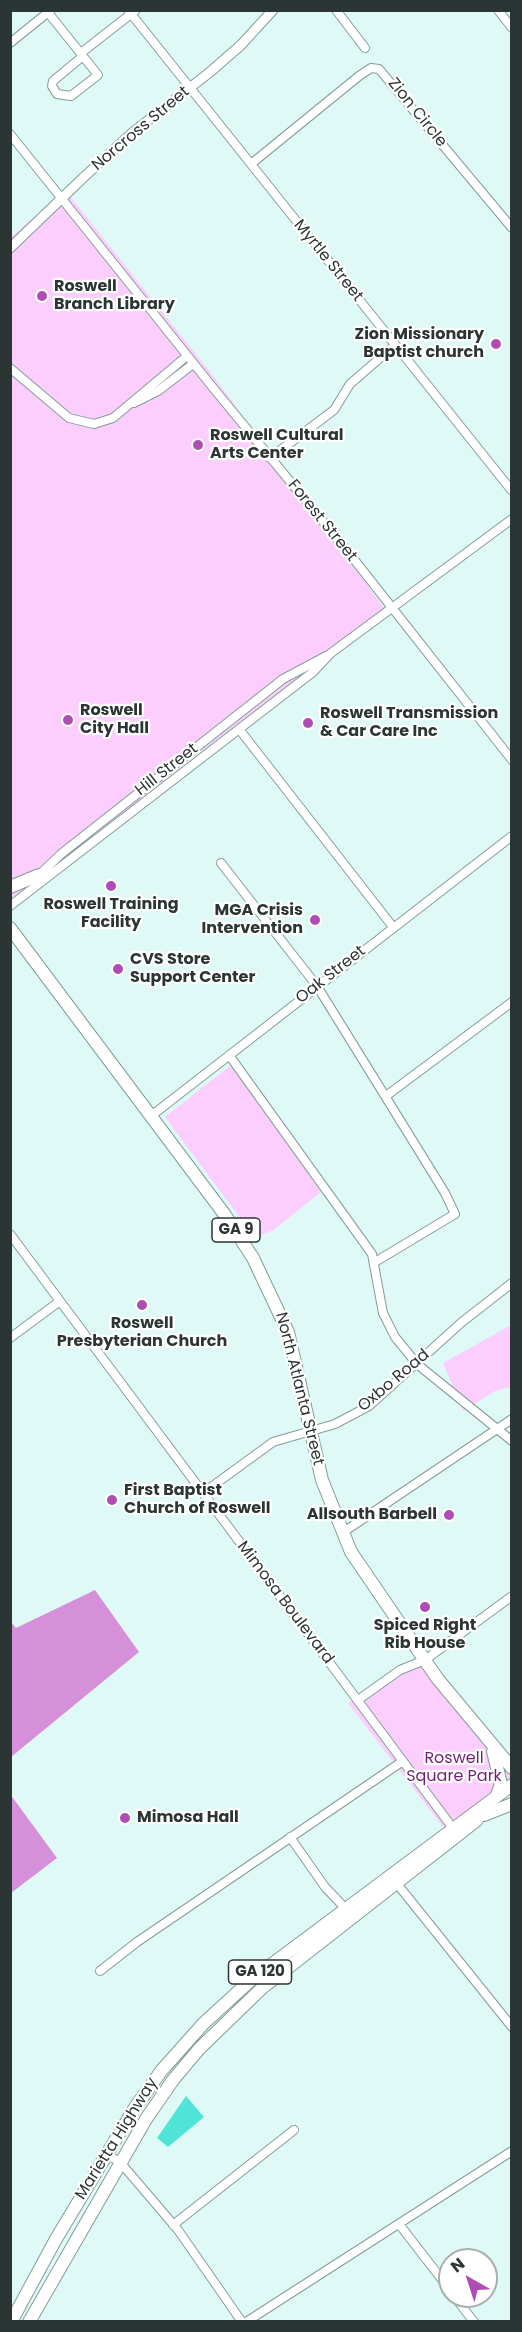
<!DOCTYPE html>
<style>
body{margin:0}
#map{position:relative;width:522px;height:2332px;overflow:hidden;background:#dffaf6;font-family:Poppins,sans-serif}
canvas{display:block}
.frame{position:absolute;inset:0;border:12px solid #2b3533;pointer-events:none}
.north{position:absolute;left:438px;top:2248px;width:60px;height:60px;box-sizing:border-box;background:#fff;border:2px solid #aaaead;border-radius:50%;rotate:321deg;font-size:16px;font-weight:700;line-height:24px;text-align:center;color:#2b3533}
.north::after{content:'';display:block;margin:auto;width:21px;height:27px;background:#ae4db4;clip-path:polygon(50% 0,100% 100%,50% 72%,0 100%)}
</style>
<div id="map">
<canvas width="522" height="2332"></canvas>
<div class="frame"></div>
<div class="north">N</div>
</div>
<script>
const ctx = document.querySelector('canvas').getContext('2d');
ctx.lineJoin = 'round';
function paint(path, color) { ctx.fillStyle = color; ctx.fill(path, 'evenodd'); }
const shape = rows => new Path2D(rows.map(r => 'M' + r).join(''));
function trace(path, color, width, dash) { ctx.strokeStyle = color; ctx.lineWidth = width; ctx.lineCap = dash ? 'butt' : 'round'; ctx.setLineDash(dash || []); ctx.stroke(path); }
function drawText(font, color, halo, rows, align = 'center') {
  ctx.font = font + ' Poppins,sans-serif'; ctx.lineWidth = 4.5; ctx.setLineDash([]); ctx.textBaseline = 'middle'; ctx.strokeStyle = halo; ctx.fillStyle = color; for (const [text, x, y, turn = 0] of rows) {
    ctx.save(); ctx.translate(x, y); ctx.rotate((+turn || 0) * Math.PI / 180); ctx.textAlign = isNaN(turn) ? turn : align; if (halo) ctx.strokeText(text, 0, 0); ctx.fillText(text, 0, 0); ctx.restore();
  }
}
paint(shape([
 [65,190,214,377,387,612,192,758,11,906,11,237],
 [231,1065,321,1192,275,1229,255,1238,165,1117],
 [511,1325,511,1387,495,1391,463,1411,443,1363],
 [425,1660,511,1768,511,1784,447,1832,348,1703]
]), '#fccefe');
paint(shape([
 [95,1590,139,1652,11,1757,11,1622,16,1628],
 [10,1794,57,1858,11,1893,10,1893]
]), '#d690d9');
paint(shape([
 [186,2096,204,2117,168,2147,157,2138]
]), '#4fe5d6');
const minor = shape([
 [46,10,98,75,71,96,57,94,52,86,53,81,83,56],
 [128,10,512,491],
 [336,10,365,48],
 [498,10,512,28],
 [10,43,51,10],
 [81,53,136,10],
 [10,134,214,389,349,553,512,760],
 [251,164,359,76,371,68,379,69,512,228],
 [10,368,69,418,94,424,113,418,187,356],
 [134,403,158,391,193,364],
 [270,458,334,410,350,384,395,345],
 [239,729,393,927],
 [221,863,317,986,445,1193,455,1214,375,1262],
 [38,876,61,854,283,679,328,655],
 [10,906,313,672,331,653,512,519],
 [229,1055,372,1254,383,1313,395,1337,417,1364,512,1441],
 [386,1096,512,1002],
 [151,1116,512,836],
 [10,1234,452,1827],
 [10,1338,60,1301],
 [203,1493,273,1442,335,1424,369,1406,462,1322,512,1283],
 [342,1533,512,1419],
 [358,1700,400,1670,425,1660,512,1596],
 [290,1837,325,1887,345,1908],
 [394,1880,512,2027],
 [100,1971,137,1942,403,1761],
 [106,2154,120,2162,178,2230,242,2322],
 [399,2224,450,2290],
 [173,2225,294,2130],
 [454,2296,474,2322],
 [246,2322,512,2151]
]);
const tertiary = shape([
 [10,248,85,176,132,133,210,72,241,45,273,10]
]);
const trunk = shape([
 [10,887,39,875],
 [10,928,225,1215,253,1258,288,1332,322,1480,351,1552,437,1678,512,1768],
 [493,1751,501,1784,497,1795],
 [484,1815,512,1804],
 [11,2322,56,2239,134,2109,162,2070,203,2024,252,1979,512,1785],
 [29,2322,146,2119,173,2080,199,2049,262,1988,477,1820]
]);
trace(minor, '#849c99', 10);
trace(tertiary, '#849c99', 11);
trace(trunk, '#849c99', 14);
trace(minor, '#fff', 8);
trace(tertiary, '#fff', 9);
trace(trunk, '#fff', 12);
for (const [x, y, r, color] of [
 [42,296,6,"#ae4db4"],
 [496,344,6,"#ae4db4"],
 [198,445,6,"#ae4db4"],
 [68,720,6,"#ae4db4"],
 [308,723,6,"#ae4db4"],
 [111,886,6,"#ae4db4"],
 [315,920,6,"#ae4db4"],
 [118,969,6,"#ae4db4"],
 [142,1305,6,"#ae4db4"],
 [112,1500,6,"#ae4db4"],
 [449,1515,6,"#ae4db4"],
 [425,1607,6,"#ae4db4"],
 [125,1818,6,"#ae4db4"]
]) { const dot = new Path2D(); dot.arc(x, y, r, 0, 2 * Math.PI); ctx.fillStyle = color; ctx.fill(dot); trace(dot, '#fff', 2); }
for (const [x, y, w] of [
 [236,1230,48],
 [260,1972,63]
]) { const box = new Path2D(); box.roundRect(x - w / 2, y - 12, w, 24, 4.5); ctx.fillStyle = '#fff'; ctx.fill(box); trace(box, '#2b3533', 1.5); }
drawText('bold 15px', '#2b3533', null, [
 ["GA 9",236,1230],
 ["GA 120",260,1972]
]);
drawText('16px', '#2b3533', '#fff', [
 ["Zion Circle",417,113,51],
 ["Norcross Street",141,129,-40],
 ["Myrtle Street",328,261,51],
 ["Forest Street",322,521,51],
 ["Hill Street",167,770,-38],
 ["Oak Street",331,975,-38],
 ["Oxbo Road",394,1381,-40],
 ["North Atlanta Street",299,1389,76],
 ["Mimosa Boulevard",285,1603,53],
 ["Marietta Highway",117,2139,-58]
]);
drawText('bold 16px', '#2b3533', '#fff', [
 ["Roswell",54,287],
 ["Branch Library",54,305],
 ["Zion Missionary",484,335,"right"],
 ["Baptist church",484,353,"right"],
 ["Roswell Cultural",210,436],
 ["Arts Center",210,454],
 ["Roswell",80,711],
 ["City Hall",80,729],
 ["Roswell Transmission",320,714],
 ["& Car Care Inc",320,732],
 ["Roswell Training",111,905,"center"],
 ["Facility",111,923,"center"],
 ["MGA Crisis",303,911,"right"],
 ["Intervention",303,929,"right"],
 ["CVS Store",130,960],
 ["Support Center",130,978],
 ["Roswell",142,1324,"center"],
 ["Presbyterian Church",142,1342,"center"],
 ["First Baptist",124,1491],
 ["Church of Roswell",124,1509],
 ["Allsouth Barbell",437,1515,"right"],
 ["Spiced Right",425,1626,"center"],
 ["Rib House",425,1644,"center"],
 ["Mimosa Hall",137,1818]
], 'left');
drawText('16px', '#711f77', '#fff', [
 ["Roswell",454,1759],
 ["Square Park",454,1777]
]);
</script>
